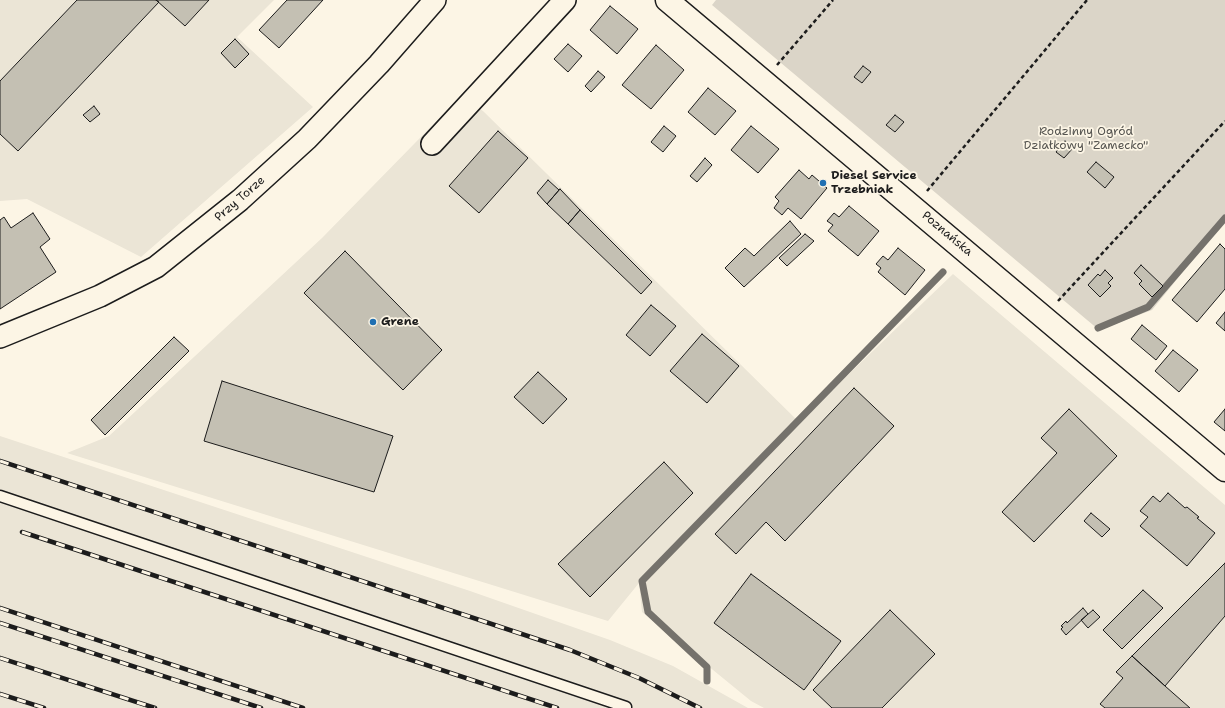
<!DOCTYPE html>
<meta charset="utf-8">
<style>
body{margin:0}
canvas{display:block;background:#fcf5e5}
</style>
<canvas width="1225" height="708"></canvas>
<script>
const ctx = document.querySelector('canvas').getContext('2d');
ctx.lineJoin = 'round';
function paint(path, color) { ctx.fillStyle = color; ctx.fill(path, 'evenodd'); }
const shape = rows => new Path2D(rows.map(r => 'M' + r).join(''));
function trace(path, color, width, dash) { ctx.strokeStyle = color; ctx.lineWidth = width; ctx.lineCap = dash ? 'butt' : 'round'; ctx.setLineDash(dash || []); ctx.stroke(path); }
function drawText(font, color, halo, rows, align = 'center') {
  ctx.font = font + ' "Shantell Sans",sans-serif'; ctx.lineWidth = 3.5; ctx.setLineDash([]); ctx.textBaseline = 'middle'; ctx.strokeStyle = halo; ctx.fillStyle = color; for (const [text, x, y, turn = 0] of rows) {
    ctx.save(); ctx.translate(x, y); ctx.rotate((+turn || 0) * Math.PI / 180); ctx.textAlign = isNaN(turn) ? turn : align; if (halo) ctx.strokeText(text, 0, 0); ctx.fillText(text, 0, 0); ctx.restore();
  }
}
paint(shape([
 [0,0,274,0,237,37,313,107,141,257,27,199,0,201],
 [461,96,483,111,799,422,953,274,1225,505,1225,708,764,708,751,701,642,612,639,583,608,621,67,453,109,436,322,238],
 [0,436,470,591,610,640,673,666,748,708,0,708]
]), '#ebe5d6');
paint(shape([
 [716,0,1225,0,1225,220,1152,310,1099,330,712,5]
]), '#dbd5c8');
trace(shape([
 [1098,328,1148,307,1225,218],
 [707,681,707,667,648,612,642,581,943,272]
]), '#75726c', 7);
const building = shape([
 [77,0,156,0,159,2,18,151,0,134,0,81,77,0],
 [156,0,209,0,185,26,156,0],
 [287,0,323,0,279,48,259,30,287,0],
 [610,6,638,29,617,54,590,30,610,6],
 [235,39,249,54,235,68,221,53,235,39],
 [568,44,582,56,568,72,554,59,568,44],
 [656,45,684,70,651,109,622,85,656,45],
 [863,66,871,72,862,83,854,77,863,66],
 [598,71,605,77,591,92,585,86,598,71],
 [708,88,736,111,715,135,688,112,708,88],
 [94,106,100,114,90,122,83,115,94,106],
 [895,115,904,122,895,132,886,125,895,115],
 [664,126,676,136,663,152,651,142,664,126],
 [751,126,779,149,758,173,731,150,751,126],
 [498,131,528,158,479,213,449,186,498,131],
 [1065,141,1073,148,1064,158,1056,152,1065,141],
 [705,158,712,165,697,182,690,176,705,158],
 [1096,162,1114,177,1105,188,1087,172,1096,162],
 [799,170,809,179,812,175,827,188,801,219,788,208,782,215,774,208,779,201,775,197,799,170],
 [548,180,559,190,547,204,537,193,548,180],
 [560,189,580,210,568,224,547,204,560,189],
 [849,206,879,231,858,256,828,231,833,225,827,221,834,213,839,217,849,206],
 [580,210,652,282,641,294,568,224,580,210],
 [33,213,50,239,40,247,56,272,0,309,0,220,4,217,11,228,33,213],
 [790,221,801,234,744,287,725,268,745,248,754,256,790,221],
 [805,234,814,241,787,266,779,258,805,234],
 [1220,244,1225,249,1225,289,1197,322,1172,300,1220,244],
 [898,248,925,270,905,295,878,272,881,268,876,264,883,256,888,260,898,248],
 [345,251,442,350,403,390,304,293,345,251],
 [1141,265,1163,286,1152,297,1139,284,1142,281,1134,273,1141,265],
 [1105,270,1113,278,1108,283,1111,286,1100,297,1088,285,1098,274,1100,276,1105,270],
 [651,305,676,326,650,356,626,335,651,305],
 [1225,312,1225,331,1216,323,1225,312],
 [1142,325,1167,346,1156,360,1131,339,1142,325],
 [702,334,739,366,707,403,670,371,702,334],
 [174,337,189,351,105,435,91,420,174,337],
 [1173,350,1198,370,1179,392,1155,371,1173,350],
 [538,372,567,399,543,424,514,397,538,372],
 [222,381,393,436,374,492,204,441,222,381],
 [854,388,894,426,785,541,766,522,736,554,715,534,854,388],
 [1069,409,1117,456,1034,542,1002,512,1057,453,1041,438,1069,409],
 [1225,409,1225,431,1214,422,1225,409],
 [664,462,693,493,590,597,558,564,664,462],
 [1168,493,1185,508,1187,507,1199,517,1197,518,1215,533,1187,566,1140,526,1148,517,1140,511,1153,496,1160,502,1168,493],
 [1091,513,1110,529,1102,537,1084,521,1091,513],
 [1225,563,1225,616,1165,686,1132,656,1225,563],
 [751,574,841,641,804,690,714,623,751,574],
 [1143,590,1163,608,1122,649,1103,630,1143,590],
 [1083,608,1088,614,1066,635,1061,629,1063,627,1061,626,1066,621,1067,623,1083,608],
 [890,610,935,654,882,708,832,708,813,690,890,610],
 [1093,610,1100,617,1088,628,1081,620,1093,610],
 [1132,656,1165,686,1190,708,1105,708,1100,704,1123,678,1116,672,1132,656]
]);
paint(building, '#c4c0b3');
trace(building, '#1c1c1c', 1);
const lane = shape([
 [0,496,626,707]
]);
const street = shape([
 [432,144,565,0],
 [0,337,100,296,156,267,240,200,307,139,379,64,435,0]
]);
const secondary = shape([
 [667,0,1225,470]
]);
trace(lane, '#1c1c1c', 13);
trace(street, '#1c1c1c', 24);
trace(secondary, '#1c1c1c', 25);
trace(shape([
 [777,65,833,0],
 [927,191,1087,0],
 [1058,301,1225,121]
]), '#1c1c1c', 2.5, [4, 3]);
trace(lane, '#fcf5e5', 10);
trace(street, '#fcf5e5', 21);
trace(secondary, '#fcf5e5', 22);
const rail = shape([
 [0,461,570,650,639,678,700,708],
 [22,532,557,708],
 [0,608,303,708],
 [0,623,261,708],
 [0,658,155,708],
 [0,694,44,708]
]);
trace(rail, '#1c1c1c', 4.5);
trace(rail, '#fcf5e5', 3, [9]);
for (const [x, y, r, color] of [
 [823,183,4,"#1f6fb2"],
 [373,322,4,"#1f6fb2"]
]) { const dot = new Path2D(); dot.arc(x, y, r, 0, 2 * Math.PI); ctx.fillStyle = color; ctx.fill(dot); trace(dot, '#fcf5e5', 1.5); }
drawText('12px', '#555450', '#fcf5e5', [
 ["Rodzinny Ogród",1086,132],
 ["Działkowy \"Zamecko\"",1086,146]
]);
drawText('bold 12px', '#1c1c1c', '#fcf5e5', [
 ["Diesel Service",831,176],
 ["Trzebniak",831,190],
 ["Grene",381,322]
], 'left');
drawText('12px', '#1c1c1c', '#fcf5e5', [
 ["Przy Torze",240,199,-41],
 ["Poznańska",947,234,40]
]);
</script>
